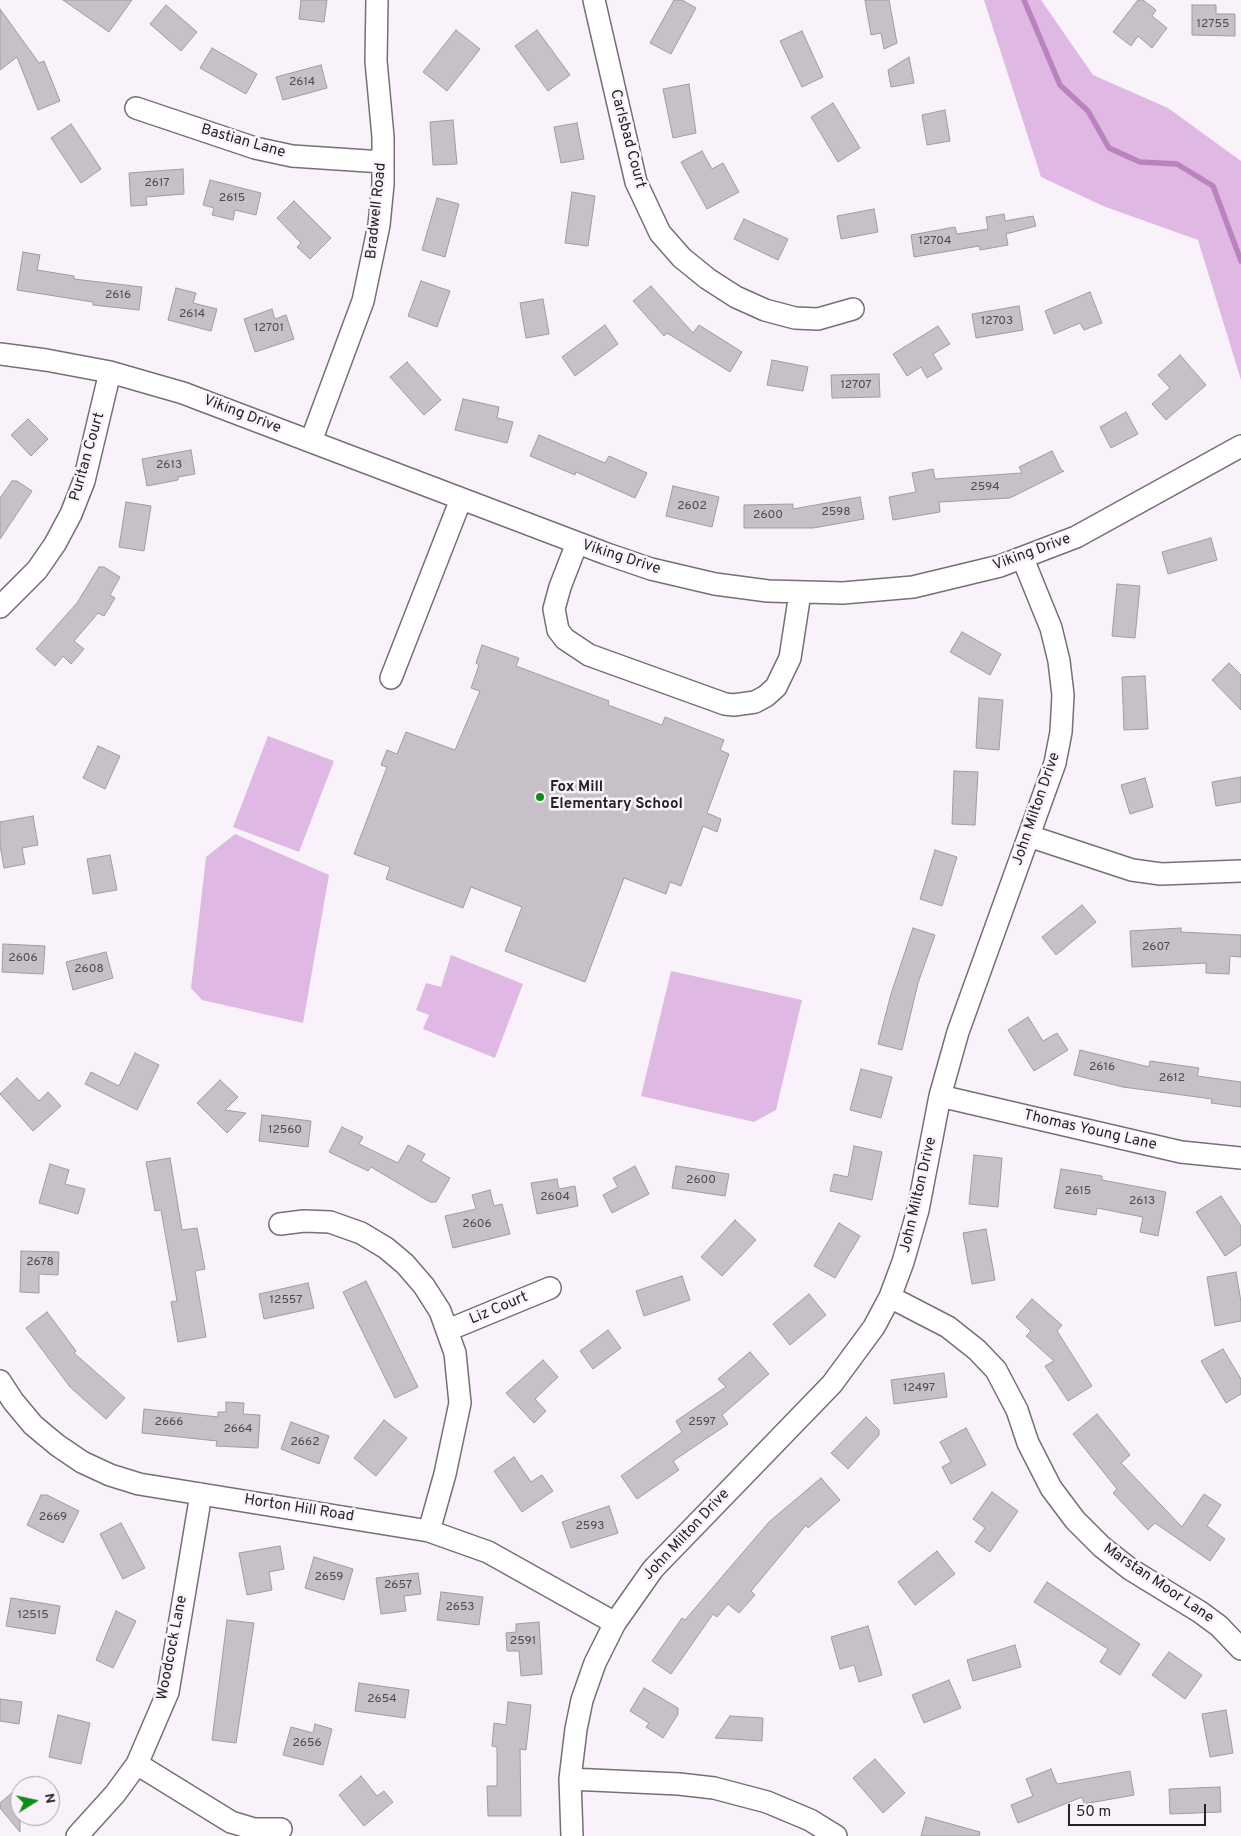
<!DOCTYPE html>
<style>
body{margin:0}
#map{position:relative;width:1241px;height:1836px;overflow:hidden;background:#f9f2fa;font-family:Overpass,sans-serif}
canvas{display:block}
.north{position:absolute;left:10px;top:1776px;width:50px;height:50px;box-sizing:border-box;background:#f9f2fa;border:1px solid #a59fa5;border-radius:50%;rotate:80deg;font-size:14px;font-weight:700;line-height:20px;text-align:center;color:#262326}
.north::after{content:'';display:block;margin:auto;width:18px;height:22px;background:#0d8d1a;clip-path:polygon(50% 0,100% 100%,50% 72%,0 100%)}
.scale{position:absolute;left:1068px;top:1804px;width:138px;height:22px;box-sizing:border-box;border:2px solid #262326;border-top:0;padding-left:6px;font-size:15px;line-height:18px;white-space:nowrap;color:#262326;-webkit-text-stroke:4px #f9f2fa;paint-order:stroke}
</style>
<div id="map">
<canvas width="1241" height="1836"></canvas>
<div class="north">N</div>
<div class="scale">50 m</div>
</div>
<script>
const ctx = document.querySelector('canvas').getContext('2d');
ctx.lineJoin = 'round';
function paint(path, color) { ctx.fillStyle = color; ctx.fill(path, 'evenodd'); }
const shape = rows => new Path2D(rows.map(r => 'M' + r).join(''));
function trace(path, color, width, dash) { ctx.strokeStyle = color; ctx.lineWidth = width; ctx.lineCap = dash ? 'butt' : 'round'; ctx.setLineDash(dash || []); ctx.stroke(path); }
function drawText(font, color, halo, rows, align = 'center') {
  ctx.font = font + ' Overpass,sans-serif'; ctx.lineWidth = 5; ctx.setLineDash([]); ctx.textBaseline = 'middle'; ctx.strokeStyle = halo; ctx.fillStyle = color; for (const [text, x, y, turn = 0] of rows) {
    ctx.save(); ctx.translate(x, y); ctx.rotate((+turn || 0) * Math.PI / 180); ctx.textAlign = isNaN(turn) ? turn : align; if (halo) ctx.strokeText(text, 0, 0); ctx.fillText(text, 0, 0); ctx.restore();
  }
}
paint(shape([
 [984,0,1041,0,1093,75,1168,108,1241,161,1241,380,1198,240,1103,206,1041,177],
 [268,736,334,761,299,852,233,827],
 [235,834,329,875,303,1023,202,1000,191,988,206,857],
 [451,955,523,984,495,1058,423,1029,429,1015,416,1010,426,983,441,987],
 [671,971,802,1000,776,1110,754,1122,641,1096]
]), '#dfb9e3');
trace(shape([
 [1024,0,1060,85,1088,111,1109,148,1140,162,1177,164,1213,186,1241,261]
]), '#ba82c0', 5.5);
const building = shape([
 [63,0,132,0,109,32,63,0],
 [301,0,327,0,324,22,299,19,301,0],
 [674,0,682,0,696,8,671,54,650,43,674,0],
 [865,0,889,0,897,43,884,49,881,33,871,35,865,0],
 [1138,0,1143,0,1156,10,1152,16,1167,28,1152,48,1138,36,1131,46,1113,32,1138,0],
 [166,5,197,32,181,51,150,24,166,5],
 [1192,5,1216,5,1216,14,1235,14,1235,36,1192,35,1192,5],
 [0,9,39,63,44,61,60,101,38,110,17,57,0,70,0,9],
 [456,30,480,49,447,91,423,72,456,30],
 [537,30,570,75,548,91,515,46,537,30],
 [802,31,823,77,802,87,780,41,802,31],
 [212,48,257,74,246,94,200,68,212,48],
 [909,57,914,83,891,87,888,70,909,57],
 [321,65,327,88,283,100,276,77,321,65],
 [689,84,696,133,673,138,663,89,689,84],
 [833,103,860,148,838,162,811,117,833,103],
 [945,110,950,141,927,145,922,115,945,110],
 [453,120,457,164,433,165,430,122,453,120],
 [577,123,584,159,561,163,554,127,577,123],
 [71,124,101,169,81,183,51,138,71,124],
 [702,151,712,169,723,163,739,192,707,209,681,162,702,151],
 [183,169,184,194,146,197,147,205,131,206,129,173,183,169],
 [210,180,261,193,256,215,235,210,233,220,212,215,214,208,203,205,210,180],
 [572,192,595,196,588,246,565,243,572,192],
 [437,198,459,204,445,257,422,250,437,198],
 [294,201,331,238,310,259,297,247,301,243,277,218,294,201],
 [874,209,878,232,841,239,837,216,874,209],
 [1004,214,1005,221,1033,216,1036,226,1006,234,1008,245,980,250,979,246,914,257,911,235,955,227,957,234,988,229,986,217,1004,214],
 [744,219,788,239,778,260,734,239,744,219],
 [23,252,40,255,37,270,74,276,74,279,142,287,139,310,93,305,93,302,17,290,23,252],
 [421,281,450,291,437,327,408,316,421,281],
 [651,286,693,333,699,325,742,352,730,372,667,333,664,336,633,301,651,286],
 [176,288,196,293,193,303,217,309,211,331,168,320,176,288],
 [1090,292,1102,323,1084,330,1080,323,1054,334,1045,311,1090,292],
 [543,299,549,334,526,338,520,303,543,299],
 [1019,306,1023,330,976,338,972,314,1019,306],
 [272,309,275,319,286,315,294,339,255,352,244,319,272,309],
 [605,325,618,344,575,376,562,357,605,325],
 [938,326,950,344,933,354,942,369,927,378,921,367,907,376,893,354,938,326],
 [1180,355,1206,385,1166,420,1152,404,1170,388,1158,375,1180,355],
 [772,360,808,367,803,391,767,385,772,360],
 [407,362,441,400,424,415,390,377,407,362],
 [879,374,880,397,832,398,831,375,879,374],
 [463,399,499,407,497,418,513,422,507,443,455,430,463,399],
 [1126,412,1138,434,1111,448,1100,427,1126,412],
 [28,419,48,439,31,456,11,435,28,419],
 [539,435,605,463,609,456,647,473,635,498,576,472,575,475,530,456,539,435],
 [191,450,195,474,178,477,178,480,147,486,142,459,191,450],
 [1052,451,1062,471,1064,471,1010,498,939,502,940,512,893,520,889,497,916,492,912,473,933,469,935,479,1022,473,1019,467,1052,451],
 [12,481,17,481,32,491,0,539,0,498,12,481],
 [673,486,719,497,712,527,666,516,673,486],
 [860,497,864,519,813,528,744,528,744,505,793,504,793,509,860,497],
 [126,502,151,506,144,551,119,547,126,502],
 [1211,538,1217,560,1168,574,1162,552,1211,538],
 [99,567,104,567,120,577,110,595,115,598,104,616,98,613,74,641,84,649,71,664,63,656,55,666,36,649,77,603,99,567],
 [1117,584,1140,586,1135,638,1112,636,1117,584],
 [962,632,1001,654,990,675,950,652,962,632],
 [482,645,519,658,516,666,609,701,608,705,662,725,665,717,724,740,720,750,729,754,707,813,721,819,717,832,703,826,681,886,670,882,666,894,624,878,585,982,505,951,522,907,471,887,463,908,386,879,390,867,354,854,387,767,381,765,387,750,397,754,406,732,455,750,480,691,471,688,479,665,476,663,482,645],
 [1229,663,1241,675,1241,710,1212,680,1229,663],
 [1145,676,1148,729,1124,730,1122,677,1145,676],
 [979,698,1003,700,999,750,976,748,979,698],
 [98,746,120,756,105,789,83,778,98,746],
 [954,771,978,772,975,825,952,824,954,771],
 [1241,777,1241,802,1216,806,1212,782,1241,777],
 [1145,778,1153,807,1130,814,1121,785,1145,778],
 [33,816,38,845,22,848,25,864,4,868,0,845,0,822,33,816],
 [935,850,957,857,942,906,920,899,935,850],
 [110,855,117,890,93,894,87,859,110,855],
 [1082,905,1096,922,1056,955,1042,937,1082,905],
 [913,928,935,935,918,983,902,1050,878,1044,891,994,913,928],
 [1181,928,1181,932,1241,935,1241,957,1230,956,1229,974,1206,973,1206,963,1132,967,1130,931,1181,928],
 [3,944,45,946,43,974,2,972,3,944],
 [106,952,113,978,73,990,66,962,106,952],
 [1028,1017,1043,1041,1057,1033,1068,1050,1034,1071,1008,1030,1028,1017],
 [1080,1050,1149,1067,1150,1061,1199,1068,1197,1076,1241,1082,1241,1107,1211,1103,1212,1099,1123,1087,1074,1075,1080,1050],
 [135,1053,159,1065,137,1110,85,1084,91,1072,119,1086,135,1053],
 [861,1069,892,1077,881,1118,850,1110,861,1069],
 [17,1078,39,1101,48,1092,61,1106,33,1131,0,1094,17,1078],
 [220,1080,238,1097,225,1110,246,1113,227,1133,197,1103,220,1080],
 [262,1115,311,1121,308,1147,259,1141,262,1115],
 [342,1127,363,1137,359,1144,398,1163,408,1145,425,1154,421,1161,450,1178,436,1202,430,1202,371,1167,368,1171,329,1152,342,1127],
 [854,1146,882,1152,872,1200,830,1191,834,1174,848,1177,854,1146],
 [974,1155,1002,1158,998,1207,969,1204,974,1155],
 [170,1158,182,1230,197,1228,205,1269,195,1271,206,1337,178,1342,171,1302,177,1301,161,1210,155,1211,146,1162,170,1158],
 [50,1164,69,1170,65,1184,85,1189,78,1214,39,1203,50,1164],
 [635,1166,649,1194,612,1213,603,1195,618,1187,613,1178,635,1166],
 [676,1166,729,1174,725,1196,672,1188,676,1166],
 [1061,1169,1102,1176,1102,1180,1166,1192,1158,1236,1140,1232,1143,1217,1097,1208,1096,1215,1054,1208,1061,1169],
 [557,1179,559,1189,575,1186,578,1206,537,1214,531,1183,557,1179],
 [490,1190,494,1206,502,1204,510,1234,453,1248,445,1216,476,1209,472,1195,490,1190],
 [1221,1196,1241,1226,1241,1245,1225,1256,1196,1212,1221,1196],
 [735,1220,756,1240,722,1276,701,1257,735,1220],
 [839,1223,860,1236,835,1278,814,1266,839,1223],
 [986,1229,995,1280,972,1284,963,1233,986,1229],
 [21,1251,59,1252,58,1275,39,1274,39,1293,20,1292,21,1251],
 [1236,1272,1241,1302,1241,1321,1215,1326,1207,1277,1236,1272],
 [682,1276,690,1300,644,1316,636,1291,682,1276],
 [366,1281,418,1387,395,1398,343,1292,366,1281],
 [308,1283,314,1308,264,1319,259,1294,308,1283],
 [809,1294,826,1315,790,1345,773,1324,809,1294],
 [1032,1299,1062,1325,1057,1331,1092,1386,1068,1401,1045,1366,1054,1361,1026,1336,1031,1331,1016,1317,1032,1299],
 [47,1312,76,1351,74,1353,125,1398,106,1419,70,1387,26,1328,47,1312],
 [608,1330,621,1348,593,1369,580,1351,608,1330],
 [1223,1349,1241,1379,1241,1394,1226,1403,1201,1361,1223,1349],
 [750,1352,769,1374,722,1415,728,1424,673,1461,679,1470,637,1499,621,1476,682,1432,676,1421,726,1387,718,1379,750,1352],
 [543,1360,558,1377,535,1399,546,1411,534,1423,506,1393,543,1360],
 [944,1373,947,1397,894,1404,891,1380,944,1373],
 [226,1402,244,1403,243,1414,260,1415,258,1448,216,1446,217,1441,142,1433,144,1409,218,1417,218,1412,226,1412,226,1402],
 [1097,1414,1130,1455,1121,1463,1182,1527,1204,1494,1221,1505,1207,1526,1225,1539,1210,1561,1155,1523,1148,1530,1113,1493,1117,1489,1073,1434,1097,1414],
 [866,1417,879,1430,879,1435,848,1469,831,1453,866,1417],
 [384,1420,407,1438,376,1476,354,1458,384,1420],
 [291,1422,329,1436,319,1464,281,1449,291,1422],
 [966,1428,986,1465,951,1484,942,1467,951,1462,940,1442,966,1428],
 [514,1457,531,1482,542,1475,553,1491,522,1512,494,1471,514,1457],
 [821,1478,840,1500,808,1528,806,1525,751,1591,755,1595,739,1613,728,1604,717,1617,713,1614,671,1674,652,1661,682,1618,685,1620,769,1522,821,1478],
 [992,1492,1018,1511,990,1552,975,1542,985,1528,973,1519,992,1492],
 [41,1495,47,1495,79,1511,63,1543,27,1525,41,1495],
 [609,1506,618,1533,571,1548,562,1522,609,1506],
 [121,1523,145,1568,123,1579,100,1534,121,1523],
 [280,1546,284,1569,269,1572,272,1590,247,1595,239,1553,280,1546],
 [937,1551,955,1574,915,1605,898,1582,937,1551],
 [314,1557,353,1569,344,1600,305,1588,314,1557],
 [418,1573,421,1594,404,1596,406,1611,381,1614,376,1578,418,1573],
 [1047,1582,1140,1644,1120,1675,1100,1662,1108,1649,1034,1602,1047,1582],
 [441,1592,483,1597,479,1625,437,1620,441,1592],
 [11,1598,60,1606,55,1634,6,1626,11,1598],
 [116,1611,136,1621,113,1668,96,1660,116,1611],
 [227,1620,254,1623,236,1743,212,1740,227,1620],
 [539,1622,542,1674,521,1676,519,1651,507,1651,506,1633,516,1632,516,1624,539,1622],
 [868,1626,882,1675,859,1682,854,1665,840,1669,831,1637,868,1626],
 [1015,1645,1021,1667,973,1681,967,1660,1015,1645],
 [1169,1652,1202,1675,1185,1699,1152,1675,1169,1652],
 [949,1680,961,1708,924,1723,912,1695,949,1680],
 [359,1683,409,1690,405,1718,355,1711,359,1683],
 [644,1688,678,1708,678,1714,663,1738,646,1727,649,1723,630,1711,644,1688],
 [0,1699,22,1702,19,1724,0,1721,0,1699],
 [508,1702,531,1705,526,1750,520,1749,521,1816,488,1816,487,1786,497,1786,497,1747,492,1746,494,1723,506,1725,508,1702],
 [1226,1710,1233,1753,1210,1757,1202,1714,1226,1710],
 [58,1715,90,1723,81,1764,49,1757,58,1715],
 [730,1716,763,1718,762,1741,715,1738,730,1716],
 [315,1724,332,1729,323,1765,283,1755,291,1727,313,1733,315,1724],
 [875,1759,905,1793,883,1813,853,1778,875,1759],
 [1051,1769,1057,1784,1130,1771,1134,1795,1084,1804,1082,1797,1018,1823,1011,1805,1033,1796,1026,1779,1051,1769],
 [361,1776,377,1796,384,1791,393,1802,364,1826,339,1795,361,1776],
 [20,1786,20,1832,0,1808,0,1803,20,1786],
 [1220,1787,1221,1812,1170,1814,1169,1789,1220,1787],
 [926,1817,980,1832,979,1836,921,1836,926,1817]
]);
paint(building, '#c7c0c8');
trace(building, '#a19aa2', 1);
const minor = shape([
 [594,0,636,182,660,233,682,258,708,279,736,297,765,310,795,318,818,319,853,309],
 [136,108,255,148,292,156,383,162],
 [0,354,46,360,110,372,183,393,607,554,651,569,715,584,768,591,843,593,913,587,1000,566,1076,537,1241,446],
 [311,441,363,301,379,225,383,184,383,137,376,61,377,0],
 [577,543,560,587,554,609,558,630,565,639,589,655,725,704,734,705,755,702,766,696,776,687,790,658,800,593],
 [0,607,37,570,55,544,71,514,84,481,110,372],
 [391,678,461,499],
 [1029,836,1132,870,1161,874,1241,871],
 [940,1096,1181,1152,1241,1158],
 [280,1224,304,1221,330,1222,361,1233,386,1248,405,1264,424,1286,440,1311,455,1353,460,1403,445,1474,429,1531],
 [890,1297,948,1327,977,1350,996,1370,1017,1410,1028,1443,1051,1488,1075,1520,1102,1547,1130,1569,1200,1612,1219,1626,1241,1649],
 [448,1330,550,1288],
 [0,1381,13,1401,33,1425,57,1445,82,1462,110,1475,139,1484,429,1531,488,1552,615,1623],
 [137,1764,231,1822,254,1829,281,1829],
 [570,1779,679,1784,714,1788,767,1802,810,1820,836,1836],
 [77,1836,115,1794,137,1764,168,1692,201,1494],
 [572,1836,570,1779,576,1729,582,1700,595,1663,615,1623,653,1569,832,1384,874,1327,890,1297,903,1262,918,1210,940,1096,958,1032,1055,763,1061,732,1063,695,1059,661,1051,628,1023,559]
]);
trace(minor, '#766f76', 24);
trace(minor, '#fff', 21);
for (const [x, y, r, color] of [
 [540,797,5,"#0d8d1a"]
]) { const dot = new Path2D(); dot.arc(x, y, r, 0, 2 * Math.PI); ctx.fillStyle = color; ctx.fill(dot); trace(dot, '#f9f2fa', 2); }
drawText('12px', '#4e4a4e', null, [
 ["12755",1213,25],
 ["2614",302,83],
 ["2617",157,184],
 ["2615",232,199],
 ["12704",935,242],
 ["2616",118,296],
 ["2614",192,315],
 ["12703",997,322],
 ["12701",269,329],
 ["12707",856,386],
 ["2613",169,466],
 ["2594",985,488],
 ["2602",692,507],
 ["2598",836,513],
 ["2600",768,516],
 ["2607",1156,948],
 ["2606",23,959],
 ["2608",89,970],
 ["2616",1102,1068],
 ["2612",1172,1079],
 ["12560",285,1131],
 ["2600",701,1181],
 ["2615",1078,1192],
 ["2604",555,1198],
 ["2613",1142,1202],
 ["2606",477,1225],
 ["2678",40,1263],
 ["12557",286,1301],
 ["12497",919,1389],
 ["2666",169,1423],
 ["2597",702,1423],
 ["2664",238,1430],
 ["2662",305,1443],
 ["2669",53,1518],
 ["2593",590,1527],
 ["2659",329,1578],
 ["2657",398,1586],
 ["2653",460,1608],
 ["12515",33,1616],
 ["2591",523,1642],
 ["2654",382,1700],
 ["2656",307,1744]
]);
drawText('15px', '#262326', '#f9f2fa', [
 ["Carlsbad Court",627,139,75],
 ["Bastian Lane",243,142,16],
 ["Bradwell Road",377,211,-84],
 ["Viking Drive",242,415,21],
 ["Puritan Court",88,457,-74],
 ["Viking Drive",1032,553,-20],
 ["Viking Drive",621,558,18],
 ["John Milton Drive",1037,809,-71],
 ["Thomas Young Lane",1090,1131,13],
 ["John Milton Drive",919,1195,-77],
 ["Liz Court",499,1309,-23],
 ["Horton Hill Road",299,1509,9],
 ["John Milton Drive",687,1535,-47],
 ["Marstan Moor Lane",1158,1584,34],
 ["Woodcock Lane",173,1648,-79]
]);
drawText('bold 15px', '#262326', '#f9f2fa', [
 ["Fox Mill",550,788],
 ["Elementary School",550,805]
], 'left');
</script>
